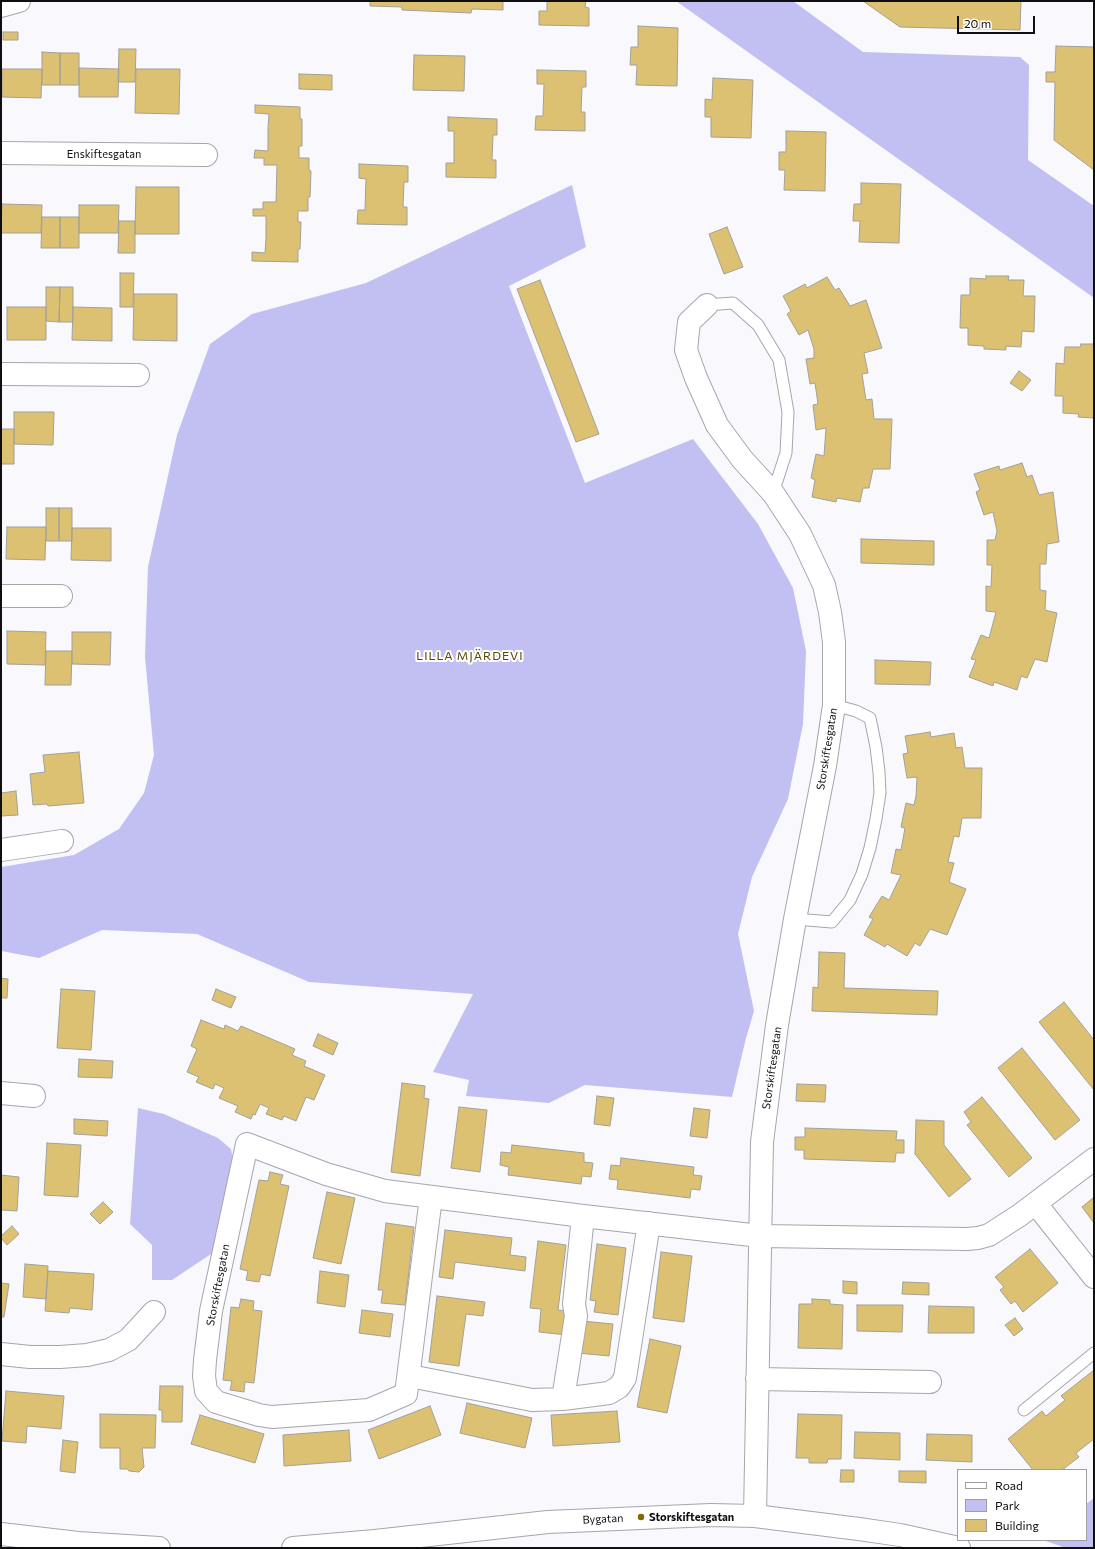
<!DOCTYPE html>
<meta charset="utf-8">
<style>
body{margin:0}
#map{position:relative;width:1095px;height:1549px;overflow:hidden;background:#f8f8fd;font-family:Commissioner,sans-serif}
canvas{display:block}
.frame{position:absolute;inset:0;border:2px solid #0f0f12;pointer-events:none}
.legend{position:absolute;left:957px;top:1469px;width:130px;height:72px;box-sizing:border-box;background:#fff;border:1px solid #9f9fa0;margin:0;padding:5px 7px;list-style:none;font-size:12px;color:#0f0f12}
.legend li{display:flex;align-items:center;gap:8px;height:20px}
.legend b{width:20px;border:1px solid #9f9fa0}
.scale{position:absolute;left:957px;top:16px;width:78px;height:18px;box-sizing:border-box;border:2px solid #0f0f12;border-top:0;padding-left:5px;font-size:12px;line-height:14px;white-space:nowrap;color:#0f0f12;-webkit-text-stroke:3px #fff;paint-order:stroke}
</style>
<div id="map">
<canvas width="1095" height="1549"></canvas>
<div class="frame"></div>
<ul class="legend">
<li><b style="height:5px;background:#fff"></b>Road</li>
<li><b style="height:11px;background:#c2c0f2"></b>Park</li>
<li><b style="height:11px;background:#dcc173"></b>Building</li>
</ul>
<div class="scale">20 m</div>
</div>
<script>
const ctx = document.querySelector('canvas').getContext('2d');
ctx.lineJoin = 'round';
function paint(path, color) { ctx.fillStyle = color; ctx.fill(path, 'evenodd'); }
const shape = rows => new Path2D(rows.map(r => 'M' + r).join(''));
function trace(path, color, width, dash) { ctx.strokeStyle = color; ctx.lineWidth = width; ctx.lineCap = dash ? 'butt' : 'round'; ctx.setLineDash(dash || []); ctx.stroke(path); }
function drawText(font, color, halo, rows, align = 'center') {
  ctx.font = font + ' Commissioner,sans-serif'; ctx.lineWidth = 4; ctx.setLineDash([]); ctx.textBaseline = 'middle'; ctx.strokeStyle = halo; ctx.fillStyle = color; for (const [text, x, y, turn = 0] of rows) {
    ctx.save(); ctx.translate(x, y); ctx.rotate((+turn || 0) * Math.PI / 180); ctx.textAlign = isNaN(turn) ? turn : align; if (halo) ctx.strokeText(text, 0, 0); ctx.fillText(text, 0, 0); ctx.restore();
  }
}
paint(shape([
 [676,1,793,1,863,52,1020,57,1029,65,1028,160,1094,206,1094,298],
 [572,185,586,247,509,286,585,483,693,439,758,524,793,588,806,651,803,724,788,799,752,877,738,934,754,1011,746,1038,732,1097,585,1085,549,1103,466,1096,469,1080,433,1072,473,994,309,982,197,934,102,930,39,958,1,951,1,867,74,855,119,829,144,793,154,755,145,657,148,567,177,435,210,344,252,314,366,283],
 [138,1108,164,1114,218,1138,231,1149,234,1165,217,1250,172,1280,152,1280,152,1245,130,1224],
 [1094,1498,1094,1548,1066,1548,1043,1540,1086,1540,1086,1504]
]), '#c2c0f2');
const building = shape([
 [370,1,503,1,503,10,472,9,471,13,402,10,402,7,370,6,370,1],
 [547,1,586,1,585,7,589,8,589,26,539,25,539,11,547,11,547,1],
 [863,1,1021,1,1020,30,900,27,863,1],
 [638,26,678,28,677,86,636,85,637,65,630,65,631,47,638,47,638,26],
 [3,32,18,32,18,40,3,40,3,32],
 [1056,46,1094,47,1094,170,1054,140,1055,82,1046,82,1046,72,1055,72,1056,46],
 [119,49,136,49,135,82,118,82,119,49],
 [42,52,60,53,60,85,42,85,42,52],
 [60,53,79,53,79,85,60,85,60,53],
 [414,55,465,56,464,91,413,90,414,55],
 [79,68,119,69,118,97,79,97,79,68],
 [2,69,42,69,41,98,2,97,2,69],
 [136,69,180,69,179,114,135,113,136,69],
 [537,70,586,71,586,87,582,87,581,112,585,112,585,131,535,130,536,116,543,116,544,84,537,84,537,70],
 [299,74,332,75,332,90,299,89,299,74],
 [713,78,753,80,751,138,711,137,711,117,705,117,705,99,712,100,713,78],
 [255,105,300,107,300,119,302,119,302,146,299,146,299,158,309,158,309,170,311,171,310,197,308,197,308,211,298,211,298,222,301,222,300,249,298,249,298,262,252,261,252,252,265,253,266,239,266,216,253,216,253,209,263,209,263,202,276,202,277,165,264,165,264,158,254,158,255,150,268,151,268,128,269,114,255,113,255,105],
 [448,117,497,119,497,135,493,135,492,160,496,160,496,178,446,177,446,163,454,163,454,131,448,131,448,117],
 [786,131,826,132,825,191,784,190,785,170,779,170,779,152,786,152,786,131],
 [359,164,408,166,408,182,404,182,403,207,407,207,407,225,357,224,358,210,365,210,366,179,359,178,359,164],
 [861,183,901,184,899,243,859,242,860,221,853,221,854,204,861,204,861,183],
 [136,187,179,187,179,234,135,234,136,187],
 [2,204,42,205,41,233,1,233,2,204],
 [79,205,119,205,118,233,79,233,79,205],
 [42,217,60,217,60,248,41,248,42,217],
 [60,217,79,217,79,248,60,248,60,217],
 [119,221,135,221,135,253,118,253,119,221],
 [727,227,743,267,724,274,709,234,727,227],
 [120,273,134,273,133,307,120,307,120,273],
 [986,276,1009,276,1008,280,1024,280,1023,296,1035,296,1034,332,1022,331,1021,347,1006,346,1006,350,984,349,984,346,968,345,968,328,960,328,961,295,970,295,970,278,986,279,986,276],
 [827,277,835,290,839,288,850,306,866,300,882,348,864,353,868,373,862,374,866,400,872,399,874,419,892,419,890,469,873,469,869,488,863,488,860,502,837,498,836,502,812,497,815,480,811,478,816,454,824,456,826,428,816,430,813,405,818,404,815,383,810,384,806,359,814,358,814,349,808,330,799,335,787,314,791,311,783,296,805,284,807,288,827,277],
 [540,280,599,434,576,442,517,289,540,280],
 [46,287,60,287,59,322,46,321,46,287],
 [60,287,73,287,73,322,59,322,60,287],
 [134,294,177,294,177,341,133,340,134,294],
 [7,307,46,307,46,340,7,340,7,307],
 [73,307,112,308,112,341,72,340,73,307],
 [1081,344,1094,344,1094,418,1078,417,1079,414,1063,413,1063,396,1055,396,1056,363,1064,364,1065,347,1080,347,1081,344],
 [1019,371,1031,380,1022,391,1010,383,1019,371],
 [14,412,54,412,53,445,14,444,14,412],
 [1,429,14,429,14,464,1,464,1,429],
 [1022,463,1027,477,1032,475,1039,495,1053,492,1059,542,1047,544,1046,564,1040,564,1040,590,1046,591,1045,610,1057,613,1047,662,1035,659,1027,678,1021,676,1017,690,994,682,993,686,969,677,976,660,971,659,981,635,989,638,996,612,986,611,986,586,991,587,992,565,987,565,987,540,995,540,997,531,993,512,984,515,976,492,980,490,974,474,999,466,1000,470,1022,463],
 [46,508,59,508,59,541,46,541,46,508],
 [59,508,72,508,72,541,59,541,59,508],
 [7,527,46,527,45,560,6,559,7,527],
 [72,528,111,528,111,561,71,560,72,528],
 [861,539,934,541,934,565,861,563,861,539],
 [7,631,46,632,45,665,7,664,7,631],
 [72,632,111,632,110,665,72,664,72,632],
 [46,651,72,651,71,685,45,685,46,651],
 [875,660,931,662,930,685,875,684,875,660],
 [930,732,931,737,954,733,956,748,962,747,965,768,982,768,981,818,962,818,959,837,954,836,948,862,954,863,949,882,966,889,947,935,930,929,920,946,915,943,907,956,887,944,885,947,864,935,873,919,869,917,882,896,889,900,901,875,891,873,896,849,901,850,905,828,901,827,906,803,914,805,916,796,917,777,907,778,903,754,908,753,905,736,930,732],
 [79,752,84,803,48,806,47,804,33,805,30,774,45,772,43,755,79,752],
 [16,791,18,815,1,816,1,793,16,791],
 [819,952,845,953,844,988,938,991,937,1015,812,1011,813,987,818,988,819,952],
 [1,978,8,979,7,998,1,998,1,978],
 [61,989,95,991,91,1050,57,1048,61,989],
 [216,989,236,997,231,1008,212,1000,216,989],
 [1064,1002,1094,1040,1094,1090,1039,1022,1064,1002],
 [201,1020,224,1029,225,1025,238,1031,241,1026,295,1049,292,1055,306,1061,304,1066,325,1075,314,1100,306,1097,296,1121,284,1116,282,1120,266,1114,269,1108,260,1104,255,1115,253,1114,251,1119,235,1112,238,1106,219,1098,224,1088,215,1084,213,1089,196,1082,199,1077,187,1072,197,1049,191,1046,201,1020],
 [318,1034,338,1043,333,1055,313,1046,318,1034],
 [1022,1048,1080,1120,1055,1140,998,1068,1022,1048],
 [79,1059,113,1061,112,1078,78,1077,79,1059],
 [402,1083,425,1086,424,1098,429,1099,420,1176,391,1172,402,1083],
 [797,1084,826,1085,825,1102,796,1101,797,1084],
 [597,1096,614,1098,610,1126,594,1124,597,1096],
 [982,1097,1032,1158,1009,1177,967,1125,971,1122,964,1112,982,1097],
 [459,1107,487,1110,480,1172,451,1168,459,1107],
 [694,1108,710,1110,707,1138,690,1136,694,1108],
 [74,1119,108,1121,107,1136,74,1134,74,1119],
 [916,1120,944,1121,944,1145,971,1179,949,1197,915,1154,916,1120],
 [805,1128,897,1131,896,1140,904,1140,904,1153,896,1153,895,1162,804,1159,804,1150,795,1150,795,1137,805,1137,805,1128],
 [47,1143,81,1145,78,1197,44,1195,47,1143],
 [512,1145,584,1153,584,1162,593,1163,591,1177,582,1176,581,1184,508,1175,509,1167,500,1165,501,1152,511,1153,512,1145],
 [621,1158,694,1167,693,1175,702,1176,700,1190,691,1189,690,1198,617,1189,618,1180,609,1179,611,1165,620,1166,621,1158],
 [270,1172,283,1175,280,1184,289,1186,270,1276,261,1274,259,1282,246,1280,248,1271,240,1269,259,1180,268,1181,270,1172],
 [1,1175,19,1177,17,1211,1,1210,1,1175],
 [327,1192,355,1198,341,1264,313,1258,327,1192],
 [1094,1197,1094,1223,1082,1207,1094,1197],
 [103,1202,113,1212,100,1224,90,1214,103,1202],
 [386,1223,414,1227,405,1305,381,1303,383,1290,378,1290,386,1223],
 [12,1226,19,1234,7,1245,1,1238,1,1236,12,1226],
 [445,1230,512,1238,510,1255,526,1257,525,1271,455,1262,453,1279,439,1277,445,1230],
 [538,1241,566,1245,558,1310,569,1311,567,1335,539,1332,541,1309,530,1308,538,1241],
 [597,1244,626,1248,618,1315,594,1312,596,1301,590,1300,597,1244],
 [1030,1249,1058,1283,1023,1312,1015,1301,1011,1304,1000,1290,1004,1287,995,1277,1030,1249],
 [661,1252,692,1256,684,1322,653,1318,661,1252],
 [25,1264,48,1266,46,1299,23,1297,25,1264],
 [48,1271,94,1274,92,1310,70,1308,69,1313,45,1311,48,1271],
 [320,1271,349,1275,345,1307,317,1303,320,1271],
 [843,1281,857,1282,857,1294,843,1293,843,1281],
 [903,1282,929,1283,929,1295,902,1294,903,1282],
 [1,1283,9,1284,4,1317,1,1317,1,1283],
 [437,1296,485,1302,483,1316,466,1314,459,1366,429,1362,437,1296],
 [241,1299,254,1301,253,1310,262,1311,254,1383,245,1382,244,1392,230,1390,232,1381,223,1380,231,1307,239,1308,241,1299],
 [812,1299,830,1300,830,1304,843,1305,842,1349,798,1348,799,1304,812,1304,812,1299],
 [857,1305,903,1305,902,1332,857,1331,857,1305],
 [929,1306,974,1307,974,1333,928,1333,929,1306],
 [362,1310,393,1314,390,1337,359,1333,362,1310],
 [1015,1318,1023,1329,1014,1336,1005,1325,1015,1318],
 [582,1321,613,1324,609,1356,578,1353,582,1321],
 [650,1339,681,1346,667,1413,637,1407,650,1339],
 [1094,1370,1094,1439,1076,1453,1079,1457,1062,1470,1033,1470,1008,1439,1042,1411,1046,1416,1065,1400,1061,1396,1094,1370],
 [160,1386,183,1386,182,1422,162,1422,162,1410,159,1410,160,1386],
 [6,1391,64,1396,61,1429,27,1426,26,1443,2,1441,6,1391],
 [467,1403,532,1418,525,1448,460,1433,467,1403],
 [430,1406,441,1435,379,1459,368,1430,430,1406],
 [617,1411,620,1442,553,1446,551,1415,617,1411],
 [100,1414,156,1415,155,1448,142,1448,144,1467,139,1472,129,1471,127,1469,120,1469,120,1448,100,1448,100,1414],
 [798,1414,842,1415,841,1459,828,1459,827,1463,809,1463,809,1458,796,1458,798,1414],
 [200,1415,264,1434,255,1463,191,1444,200,1415],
 [349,1430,351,1461,284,1466,283,1435,349,1430],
 [855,1432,900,1433,900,1460,854,1458,855,1432],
 [927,1434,972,1435,972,1462,926,1460,927,1434],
 [63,1440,78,1442,75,1473,60,1471,63,1440],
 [841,1470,854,1470,854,1482,840,1482,841,1470],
 [899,1471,926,1471,926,1483,899,1482,899,1471]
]);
paint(building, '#dcc173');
trace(building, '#a3a098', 1);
const lane = shape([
 [707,305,733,303,758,325,779,360,788,412,786,453,773,493],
 [795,919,832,922,850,900,862,874,870,848,876,819,880,793,879,772,876,747,870,718,856,711,834,705],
 [1024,1410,1094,1353]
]);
const street = shape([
 [1,6,19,1],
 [1,153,206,155],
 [707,305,689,322,686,350,696,378,717,425,742,459,773,493,800,534,824,585,830,612,834,642,834,705,825,766,795,919,777,1025,762,1142,755,1516],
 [1,374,138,375],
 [1,596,61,596],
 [1,850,62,841],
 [1,1093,34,1096],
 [431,1197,406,1394,369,1410,272,1417,259,1415,216,1402,206,1391,204,1376,205,1360,211,1311,247,1144,326,1174,385,1191,583,1216,760,1236,967,1239,978,1238,989,1235,1020,1215,1094,1159],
 [1036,1204,1094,1277],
 [1,1354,30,1357,60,1357,87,1355,109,1350,128,1340,154,1312],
 [410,1376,532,1400,563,1399,609,1393,619,1387,625,1378,649,1223],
 [757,1379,930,1382],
 [563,1399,576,1316,574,1304,583,1216]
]);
const secondary = shape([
 [1,1534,78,1543,159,1548],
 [293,1548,375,1541,548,1522,711,1515,755,1516,859,1529,900,1535,959,1548]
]);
trace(lane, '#a5a5ae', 13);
trace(street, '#a5a5ae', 24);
trace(secondary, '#a5a5ae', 24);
trace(lane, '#fff', 11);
trace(street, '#fff', 22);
trace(secondary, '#fff', 22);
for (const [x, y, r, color] of [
 [641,1517,4,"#836800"]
]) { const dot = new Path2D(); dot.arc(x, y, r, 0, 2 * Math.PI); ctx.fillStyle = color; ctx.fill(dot); trace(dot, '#fff', 1.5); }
drawText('11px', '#0f0f12', '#fff', [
 ["Enskiftesgatan",104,154],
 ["Storskiftesgatan",827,749,-81],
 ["Storskiftesgatan",772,1068,-82],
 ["Storskiftesgatan",218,1285,-79],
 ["Bygatan",603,1519,-3]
]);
drawText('bold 11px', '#0f0f12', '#fff', [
 ["Storskiftesgatan",649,1517]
], 'left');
ctx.letterSpacing = '1px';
drawText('12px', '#5a4706', '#fff', [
 ["LILLA MJÄRDEVI",470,656]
]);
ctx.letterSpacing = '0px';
</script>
